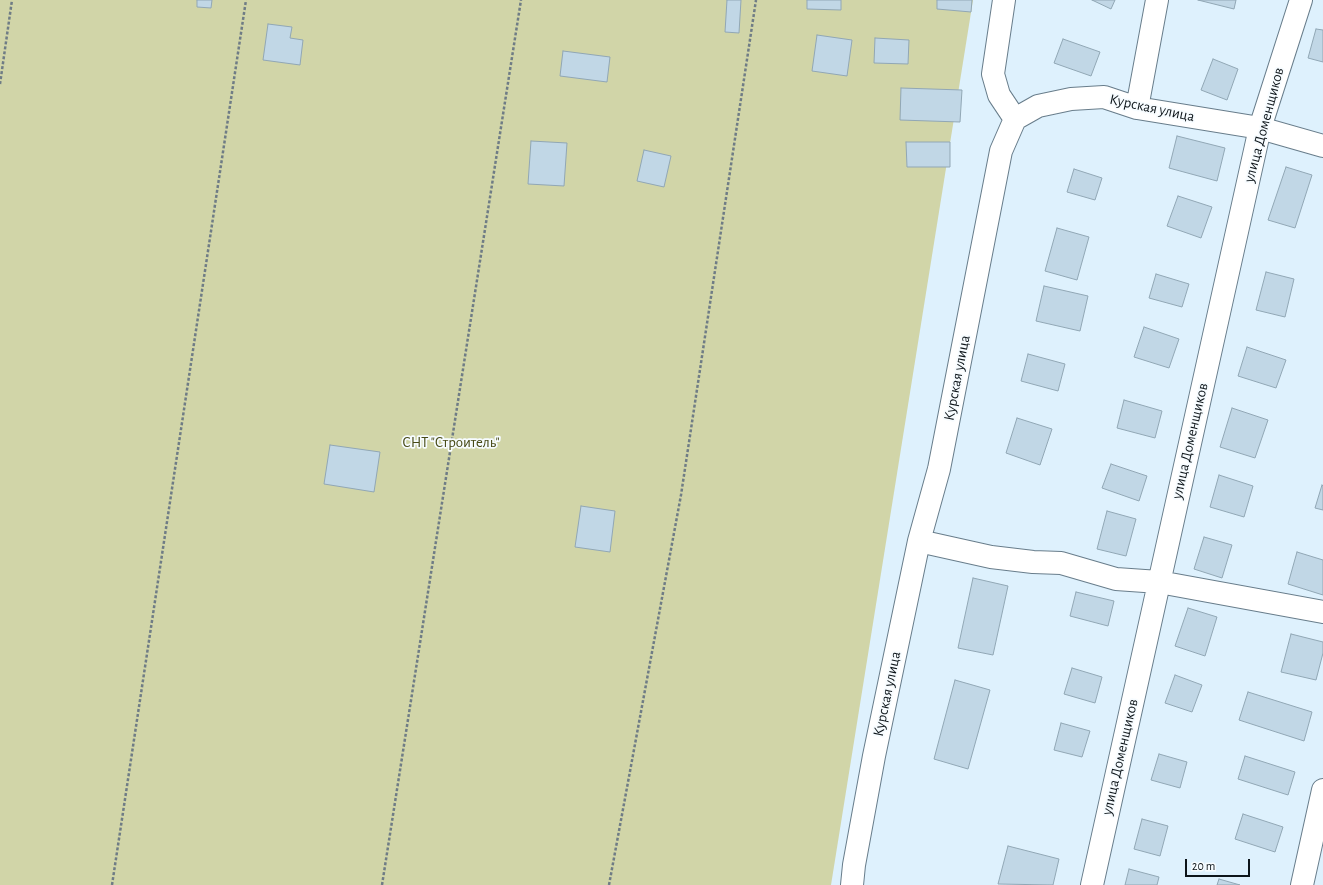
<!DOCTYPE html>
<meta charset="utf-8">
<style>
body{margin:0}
#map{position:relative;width:1323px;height:885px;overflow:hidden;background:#def1fd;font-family:"Alegreya Sans",sans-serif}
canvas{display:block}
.scale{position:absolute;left:1185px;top:859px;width:65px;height:18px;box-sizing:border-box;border:2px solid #0d151a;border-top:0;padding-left:5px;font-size:12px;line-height:14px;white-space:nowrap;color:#0d151a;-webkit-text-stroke:3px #f7fcff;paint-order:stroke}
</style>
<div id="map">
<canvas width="1323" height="885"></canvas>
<div class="scale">20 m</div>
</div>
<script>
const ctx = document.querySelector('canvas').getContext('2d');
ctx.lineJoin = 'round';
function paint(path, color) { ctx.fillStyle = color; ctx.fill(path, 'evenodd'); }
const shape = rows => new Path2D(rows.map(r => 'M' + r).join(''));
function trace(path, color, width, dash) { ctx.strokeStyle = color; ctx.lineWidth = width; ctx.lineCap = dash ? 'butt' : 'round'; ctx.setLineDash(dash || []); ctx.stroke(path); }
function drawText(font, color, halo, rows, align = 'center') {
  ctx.font = font + ' "Alegreya Sans",sans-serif'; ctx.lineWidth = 3.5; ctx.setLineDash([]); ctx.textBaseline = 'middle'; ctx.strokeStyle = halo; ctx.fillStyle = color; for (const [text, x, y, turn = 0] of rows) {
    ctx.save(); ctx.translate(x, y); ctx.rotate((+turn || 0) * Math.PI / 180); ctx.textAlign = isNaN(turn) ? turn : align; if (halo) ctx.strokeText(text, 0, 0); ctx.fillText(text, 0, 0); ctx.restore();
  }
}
paint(shape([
 [0,0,973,0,831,885,0,885]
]), '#d1d5a8');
const building = shape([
 [197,0,212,0,211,8,197,7,197,0],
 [727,0,741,0,739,33,725,32,727,0],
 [807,0,841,0,841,10,807,9,807,0],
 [937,0,972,0,971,12,937,9,937,0],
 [1092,0,1115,0,1111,9,1092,0],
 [1198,0,1236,0,1234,9,1198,0],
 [268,24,292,27,290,38,303,40,300,65,263,60,268,24],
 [1316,29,1323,30,1323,62,1308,58,1316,29],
 [817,35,852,40,847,76,812,71,817,35],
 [875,38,909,40,908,64,874,63,875,38],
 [1063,39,1100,52,1091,76,1054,63,1063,39],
 [563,51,610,57,607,82,560,76,563,51],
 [1213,59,1238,69,1227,100,1201,90,1213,59],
 [901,88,962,90,960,122,900,120,901,88],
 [1177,136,1225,148,1217,181,1169,168,1177,136],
 [531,141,567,143,564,186,528,184,531,141],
 [906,142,950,142,950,167,907,167,906,142],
 [644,150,671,156,664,187,637,181,644,150],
 [1286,167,1312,175,1295,228,1268,220,1286,167],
 [1074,169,1102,178,1095,200,1067,192,1074,169],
 [1178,196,1212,207,1201,238,1167,226,1178,196],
 [1057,228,1089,237,1077,280,1045,271,1057,228],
 [1266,272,1294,279,1285,317,1256,310,1266,272],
 [1156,274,1189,284,1182,307,1149,298,1156,274],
 [1044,286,1088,296,1080,331,1036,321,1044,286],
 [1144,327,1179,339,1169,368,1134,357,1144,327],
 [1247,347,1286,360,1276,388,1238,376,1247,347],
 [1028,354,1065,364,1058,391,1021,381,1028,354],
 [1124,400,1162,411,1155,438,1117,428,1124,400],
 [1232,408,1268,420,1255,458,1220,447,1232,408],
 [1017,418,1052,429,1040,465,1006,453,1017,418],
 [330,445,380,452,374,492,324,484,330,445],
 [1111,464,1147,476,1139,501,1102,488,1111,464],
 [1219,475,1253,486,1244,517,1210,507,1219,475],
 [1322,485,1323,486,1323,510,1315,508,1322,485],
 [581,506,615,511,610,552,575,547,581,506],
 [1107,511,1136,519,1126,556,1097,549,1107,511],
 [1204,537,1232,545,1222,578,1194,569,1204,537],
 [1297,552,1323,560,1323,595,1288,584,1297,552],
 [973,578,1008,586,993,655,958,648,973,578],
 [1076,592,1114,601,1108,626,1070,616,1076,592],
 [1188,608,1217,617,1205,656,1175,646,1188,608],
 [1291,634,1323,642,1323,653,1316,680,1281,672,1291,634],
 [1072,668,1102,677,1095,703,1064,694,1072,668],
 [1175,675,1202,685,1192,712,1165,703,1175,675],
 [955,680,990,690,968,769,934,759,955,680],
 [1248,692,1312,712,1304,741,1239,720,1248,692],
 [1061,723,1090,731,1082,757,1054,750,1061,723],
 [1159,754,1187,762,1180,788,1151,780,1159,754],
 [1245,756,1295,772,1288,795,1238,779,1245,756],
 [1243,814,1283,827,1275,852,1235,839,1243,814],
 [1142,819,1168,826,1160,856,1134,849,1142,819],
 [1008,846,1059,859,1053,885,998,884,1008,846],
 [1129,869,1159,877,1157,885,1125,885,1129,869],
 [1219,879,1240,885,1217,885,1219,879]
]);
paint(building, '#c1d7e6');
trace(building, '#91a7b5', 1);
const minor = shape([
 [1004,0,993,74,999,95,1015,119],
 [1137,108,1157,0],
 [919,541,991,557,1033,562,1061,563,1116,579,1159,582,1323,612],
 [852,885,854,865,874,756,919,541,939,469,1001,151,1015,119,1038,106,1071,99,1104,97,1137,108,1260,128,1323,146],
 [1092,885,1260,128,1301,0],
 [1302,885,1323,790]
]);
trace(minor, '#687d8b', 24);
trace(shape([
 [0,84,12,0],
 [112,885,246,0],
 [382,885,521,0],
 [609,885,681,495,756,0]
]), '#6f7c85', 2.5, [3, 2]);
trace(minor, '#fff', 22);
drawText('15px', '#0d151a', '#f7fcff', [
 ["Курская улица",1152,108,12],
 ["улица Доменщиков",1264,125,-75],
 ["Курская улица",957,378,-79],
 ["улица Доменщиков",1190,441,-77],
 ["Курская улица",887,694,-78],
 ["улица Доменщиков",1120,757,-77]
]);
drawText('15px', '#474a16', '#f7fcff', [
 ["СНТ \"Строитель\"",451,442]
]);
</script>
